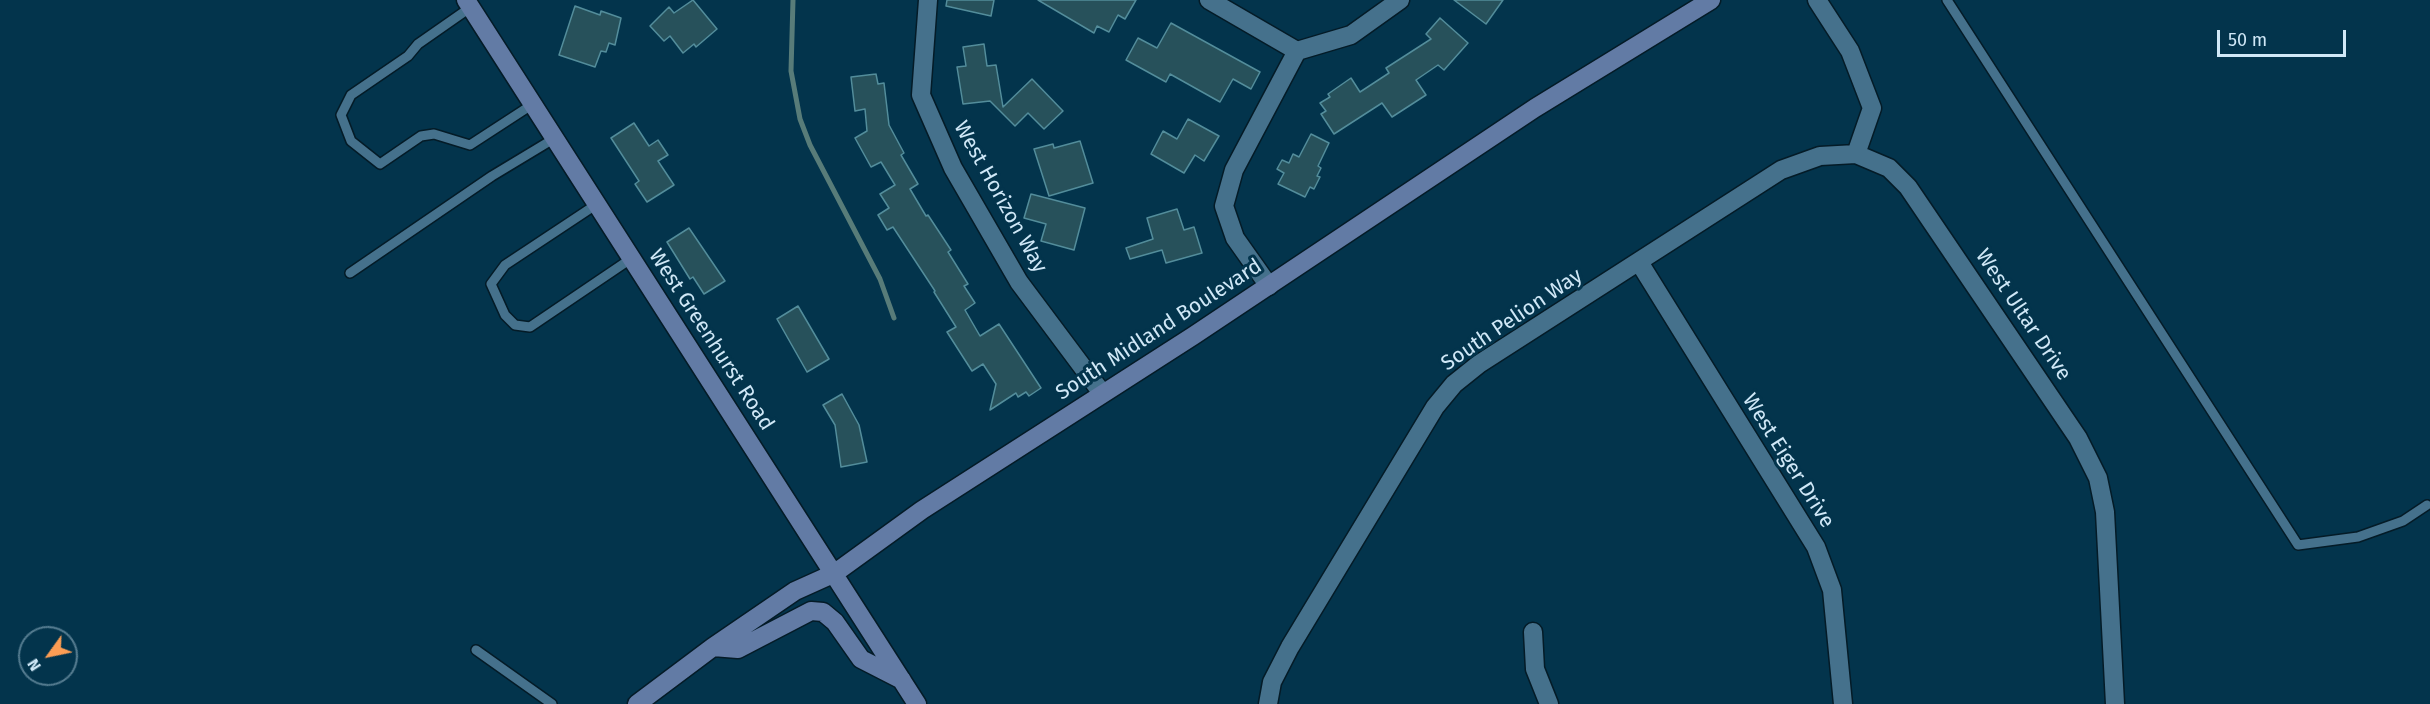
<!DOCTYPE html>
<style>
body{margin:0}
#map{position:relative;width:2430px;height:704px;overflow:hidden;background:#03344c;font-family:"Fira Sans",sans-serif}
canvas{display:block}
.north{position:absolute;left:18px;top:626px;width:60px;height:60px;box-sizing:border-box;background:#03344c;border:2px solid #557c90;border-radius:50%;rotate:237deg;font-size:16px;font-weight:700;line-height:24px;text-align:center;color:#d0e8f7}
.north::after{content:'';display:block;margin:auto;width:21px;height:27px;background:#fc9d54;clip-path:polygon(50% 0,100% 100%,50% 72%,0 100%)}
.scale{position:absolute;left:2217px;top:30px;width:129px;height:27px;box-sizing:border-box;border:3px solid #d0e8f7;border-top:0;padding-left:8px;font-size:18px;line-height:21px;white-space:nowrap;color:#d0e8f7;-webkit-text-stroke:4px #03344c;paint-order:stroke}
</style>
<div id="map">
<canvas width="2430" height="704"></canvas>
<div class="north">N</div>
<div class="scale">50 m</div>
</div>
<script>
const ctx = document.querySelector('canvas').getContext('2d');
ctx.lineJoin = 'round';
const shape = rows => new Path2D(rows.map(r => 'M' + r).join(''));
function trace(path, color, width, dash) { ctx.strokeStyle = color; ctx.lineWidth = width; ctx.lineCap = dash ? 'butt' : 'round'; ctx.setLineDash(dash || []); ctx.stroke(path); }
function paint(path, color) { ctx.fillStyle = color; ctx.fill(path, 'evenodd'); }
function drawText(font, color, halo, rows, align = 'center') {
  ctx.font = font + ' "Fira Sans",sans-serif'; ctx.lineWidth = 6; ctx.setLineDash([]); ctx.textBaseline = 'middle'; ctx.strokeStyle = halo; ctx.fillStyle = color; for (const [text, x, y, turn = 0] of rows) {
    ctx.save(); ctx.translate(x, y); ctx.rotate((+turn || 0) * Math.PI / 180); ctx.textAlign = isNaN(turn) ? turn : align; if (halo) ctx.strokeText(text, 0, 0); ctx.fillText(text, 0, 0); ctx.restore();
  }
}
trace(shape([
 [793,0,791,71,800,119,810,145,880,279,894,318]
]), '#587c79', 5);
const building = shape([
 [693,0,717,29,696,47,694,44,683,53,670,36,664,41,650,26,669,7,674,13,693,0],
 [947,0,994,0,991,16,946,6,947,0],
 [1038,0,1136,0,1125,19,1118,15,1109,32,1097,26,1094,33,1038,0],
 [1454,0,1503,0,1486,24,1454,0],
 [575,6,600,15,601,11,621,18,615,45,609,43,606,52,601,51,595,67,559,55,575,6],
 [1440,18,1468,43,1444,70,1438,65,1416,80,1426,95,1392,117,1382,103,1334,134,1321,114,1326,111,1320,103,1330,97,1328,94,1351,78,1360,92,1389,73,1386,68,1431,39,1426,34,1440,18],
 [1171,23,1260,72,1251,89,1233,79,1220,102,1170,74,1166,82,1126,60,1138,38,1157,48,1171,23],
 [984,44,987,66,996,65,1003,107,1032,79,1063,111,1044,129,1028,113,1015,126,990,101,963,104,957,67,966,66,963,47,984,44],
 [876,74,878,84,884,83,889,125,904,153,901,155,918,184,910,189,926,216,928,215,951,250,948,252,968,284,964,286,975,303,965,310,980,336,999,324,1041,388,1029,396,1026,392,1018,397,1016,393,990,410,996,384,983,364,972,371,947,332,956,327,934,292,935,291,893,227,887,230,878,215,889,208,880,194,895,185,881,162,871,167,855,138,867,131,865,109,855,111,851,77,876,74],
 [1188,119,1219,136,1204,161,1195,155,1184,173,1151,154,1163,131,1177,139,1188,119],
 [634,123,649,146,658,140,668,155,658,161,674,185,647,202,635,184,639,181,611,138,634,123],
 [1311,134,1329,143,1318,166,1321,168,1317,176,1320,177,1314,189,1310,187,1305,197,1278,184,1284,173,1277,169,1282,160,1289,163,1293,154,1299,157,1311,134],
 [1080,141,1093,183,1049,196,1034,149,1053,144,1054,148,1080,141],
 [1031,194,1085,208,1074,250,1041,241,1046,224,1024,218,1031,194],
 [1177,209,1184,230,1194,227,1202,253,1166,263,1162,250,1130,259,1126,248,1153,239,1147,218,1177,209],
 [689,228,725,281,704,294,693,277,690,279,667,242,689,228],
 [798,306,829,359,807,372,777,319,798,306],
 [842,394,859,425,867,462,841,467,835,425,823,405,842,394]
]);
paint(building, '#27515b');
trace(building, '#538d9b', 1.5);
const lane = shape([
 [1947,0,2298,545,2358,537,2403,521,2427,505],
 [471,7,418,44,408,56,351,95,341,115,351,141,380,164,421,136,434,134,470,145,533,104],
 [597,204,505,265,491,284,505,315,515,325,530,327,632,258],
 [350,273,492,176,555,138],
 [476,650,552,704]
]);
const street = shape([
 [928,0,921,95,953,168,1019,282,1102,393],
 [1209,0,1297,51,1351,35,1400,0],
 [1817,0,1850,51,1872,108,1856,154],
 [1639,262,1816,547,1832,590,1843,704],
 [1269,286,1235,238,1224,206,1234,170,1297,51],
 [1533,632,1535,669,1549,704],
 [1268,704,1272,682,1290,647,1435,407,1454,384,1479,364,1781,170,1820,156,1856,154,1889,168,1908,187,2078,438,2098,478,2105,512,2115,704]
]);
const secondary = shape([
 [466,0,917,704],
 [713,647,738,649,811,611,823,612,835,622,861,659,902,680],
 [637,704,713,647,795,591,835,573,922,510,1193,336,1535,108,1711,0]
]);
trace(lane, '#041b27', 12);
trace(street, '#041b27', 21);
trace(secondary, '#041b27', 21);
trace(lane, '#45718c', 9);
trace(street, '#45718c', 18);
trace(secondary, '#627ba5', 18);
drawText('21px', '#d0e8f7', '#03344c', [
 ["West Horizon Way",1000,197,61],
 ["West Ultar Drive",2023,315,56],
 ["South Pelion Way",1512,320,-34],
 ["South Midland Boulevard",1159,330,-33],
 ["West Greenhurst Road",711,340,57],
 ["West Eiger Drive",1788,461,58]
]);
</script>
